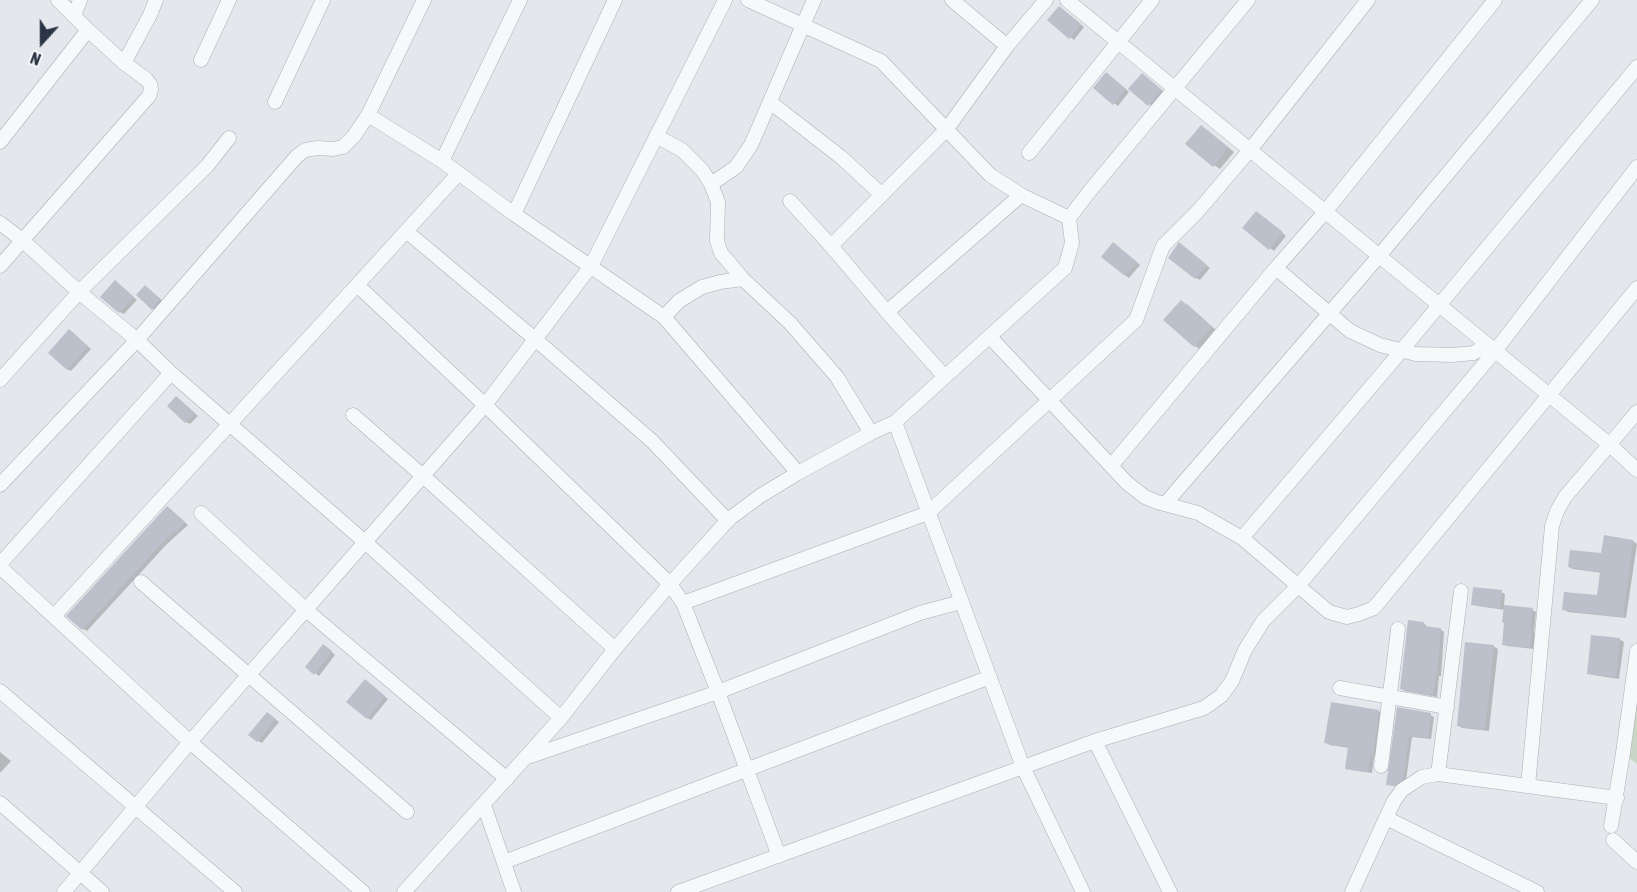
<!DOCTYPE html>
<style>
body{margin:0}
#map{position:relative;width:1637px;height:892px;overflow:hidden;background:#e4e7ec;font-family:"Asap Condensed",sans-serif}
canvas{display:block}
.north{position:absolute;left:12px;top:12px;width:60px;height:60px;-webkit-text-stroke:4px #f4f6f9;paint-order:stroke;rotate:201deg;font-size:16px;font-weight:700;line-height:24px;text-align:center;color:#2b3445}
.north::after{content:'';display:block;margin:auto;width:21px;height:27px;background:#2b3445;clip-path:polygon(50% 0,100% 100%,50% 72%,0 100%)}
</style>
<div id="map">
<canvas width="1637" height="892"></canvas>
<div class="north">N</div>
</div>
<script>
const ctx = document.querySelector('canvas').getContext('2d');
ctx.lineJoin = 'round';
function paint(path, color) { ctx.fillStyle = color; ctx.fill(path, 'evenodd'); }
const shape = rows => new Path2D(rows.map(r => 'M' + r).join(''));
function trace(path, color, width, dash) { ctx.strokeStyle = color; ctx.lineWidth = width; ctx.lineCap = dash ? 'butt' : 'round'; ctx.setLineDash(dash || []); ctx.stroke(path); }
paint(shape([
 [1637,693,1637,764,1623,753]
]), '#c9d6c5');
paint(shape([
 [1060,8,1084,27,1074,40,1070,37],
 [1110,76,1129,92,1118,106,1114,103],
 [1146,77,1165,93,1153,107,1130,89],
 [1207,130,1234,152,1220,169,1214,165],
 [1261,215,1286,236,1274,251,1270,248],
 [1117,246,1140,265,1129,278,1125,275],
 [1184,247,1210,268,1200,280,1196,278],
 [115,282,137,300,124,314,120,312],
 [149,289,164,302,156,311,152,308],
 [1181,302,1188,305,1217,331,1201,350,1195,346],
 [73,333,91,349,71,371,67,369],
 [180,400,198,416,190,424,186,422],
 [168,507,188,525,166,545,87,631,83,629,68,616],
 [1605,536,1633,541,1637,544,1626,618,1568,612,1564,609,1599,597,1602,573,1573,569,1569,567,1602,555],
 [1501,592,1505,594,1504,606,1532,610,1536,612,1534,633,1536,634,1534,649,1507,646,1503,644,1505,610,1477,606,1473,604],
 [1423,623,1427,626,1427,628,1440,629,1444,632,1441,676,1439,676,1437,697,1405,691,1401,689],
 [1619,639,1624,642,1619,679,1593,675,1589,673],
 [1493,646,1498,649,1489,731,1462,728,1458,725],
 [328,648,335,655,319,676,315,673],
 [369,683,388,699,371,720,367,718],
 [1399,709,1430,715,1434,717,1431,739,1412,737,1406,780,1398,787,1388,784],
 [1378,711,1382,713,1377,757,1374,757,1372,773,1351,770,1347,768,1349,748,1330,745,1326,743],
 [271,716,279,722,262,743,258,741],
 [0,752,11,761,0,773]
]), '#0003');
paint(shape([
 [1059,6,1081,24,1069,39,1047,20],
 [1106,72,1126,89,1113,105,1093,88],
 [1142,73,1162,90,1148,106,1128,89],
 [1201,125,1228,147,1213,167,1185,144],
 [1256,211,1283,232,1269,250,1242,228],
 [1113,242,1137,262,1125,276,1101,257],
 [1179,242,1207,265,1195,279,1168,258],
 [115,280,134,297,119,313,100,297],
 [145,285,160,299,152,310,136,295],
 [1181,300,1212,327,1194,347,1163,320],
 [69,329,88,346,67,370,48,353],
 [176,396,195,413,185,423,167,406],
 [167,506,185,522,176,532,174,531,162,543,82,630,66,616],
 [1604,535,1633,540,1623,617,1562,610,1564,592,1597,595,1600,572,1568,567,1570,550,1601,553],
 [1473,587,1502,590,1500,608,1471,605],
 [1504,605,1533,608,1530,630,1532,630,1530,648,1502,645,1504,623,1502,622],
 [1408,620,1424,622,1423,626,1441,628,1437,675,1436,675,1433,695,1400,689],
 [1591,635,1620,638,1616,677,1587,674],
 [1465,642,1494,645,1485,730,1457,726],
 [323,644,332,651,314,675,305,667],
 [365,679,385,696,367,719,346,702],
 [1331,702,1379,710,1373,756,1370,756,1368,772,1345,769,1348,747,1324,743],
 [1397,707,1431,713,1428,738,1409,736,1403,779,1394,786,1386,785],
 [267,712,276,719,257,742,248,735]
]), '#bbc0ca');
const minor = shape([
 [748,0,881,61,990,175,1021,195,1069,218],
 [952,0,1007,46],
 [1067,0,1610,445,1637,470],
 [74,16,80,0],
 [201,60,229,0],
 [124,63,150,15,156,0],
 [1637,67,1392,362,1242,538,1329,612,1347,617,1359,614,1374,608,1637,288],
 [275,102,323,0],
 [770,102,842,158,882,195],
 [368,115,442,161,514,214,664,317,798,473],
 [656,136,682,150,702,170,711,184,718,202,717,241,721,253,743,279,790,323,837,377,871,433],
 [0,142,88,30],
 [1029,153,1152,0],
 [442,161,520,0],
 [711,184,736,167,751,145,814,0],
 [790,201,831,246,887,312],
 [514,214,615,0],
 [0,223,22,240,79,292,137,340,171,373,365,542,561,718],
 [406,231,535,339,652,441,728,521],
 [831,246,946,130,1007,46,1046,0],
 [0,266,149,96,151,90,150,84,146,79,124,63,88,30,58,0],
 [1276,268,1350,331,1380,345,1416,354,1452,355,1474,353,1487,344],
 [357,285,459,173],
 [664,317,679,301,702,287,720,282,743,279],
 [990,337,1127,483,1145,497,1157,502,1198,513,1242,538],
 [945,377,887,312,1021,195],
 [0,380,79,292,207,166,229,138],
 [353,415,423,476,615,649],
 [895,422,1023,767,1083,892],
 [1111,466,1276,268,1325,212,1495,0],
 [0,485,137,340,297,156,305,150,318,148,333,149,343,147,354,136,368,115,424,0],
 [1165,504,1379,256,1592,0],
 [201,513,306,610,507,779],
 [0,564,171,373],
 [0,567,190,742,363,892],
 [141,582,407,812],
 [683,603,928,513,1136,320,1163,246,1198,211,1250,150,1368,0],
 [54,616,357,285,485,405,670,584,683,603,718,692,779,856],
 [1340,688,1447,707],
 [0,691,235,892],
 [1095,741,1170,892],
 [528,757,718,692,920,613,961,602],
 [1381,766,1398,629],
 [1438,774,1461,591],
 [1528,786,1552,526,1557,511,1565,497,1637,412],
 [0,803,102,892],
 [484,805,514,892],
 [1386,818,1394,801,1402,790,1422,777,1438,774,1617,798],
 [1611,826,1623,753,1637,651],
 [1613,840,1637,862],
 [504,862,990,677],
 [64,892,190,742,485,405,591,266,725,0],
 [404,892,561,718,615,649,670,584,729,519,760,496,798,473,871,433,895,422,1065,268,1072,243,1069,218,1089,192,1248,0],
 [678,892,1095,741,1204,708,1221,696,1232,681,1245,650,1263,621,1298,586,1495,351,1637,167],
 [1352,892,1386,818,1537,892]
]);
trace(minor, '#a9aeb7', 15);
trace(minor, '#f7f8fa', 14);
</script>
